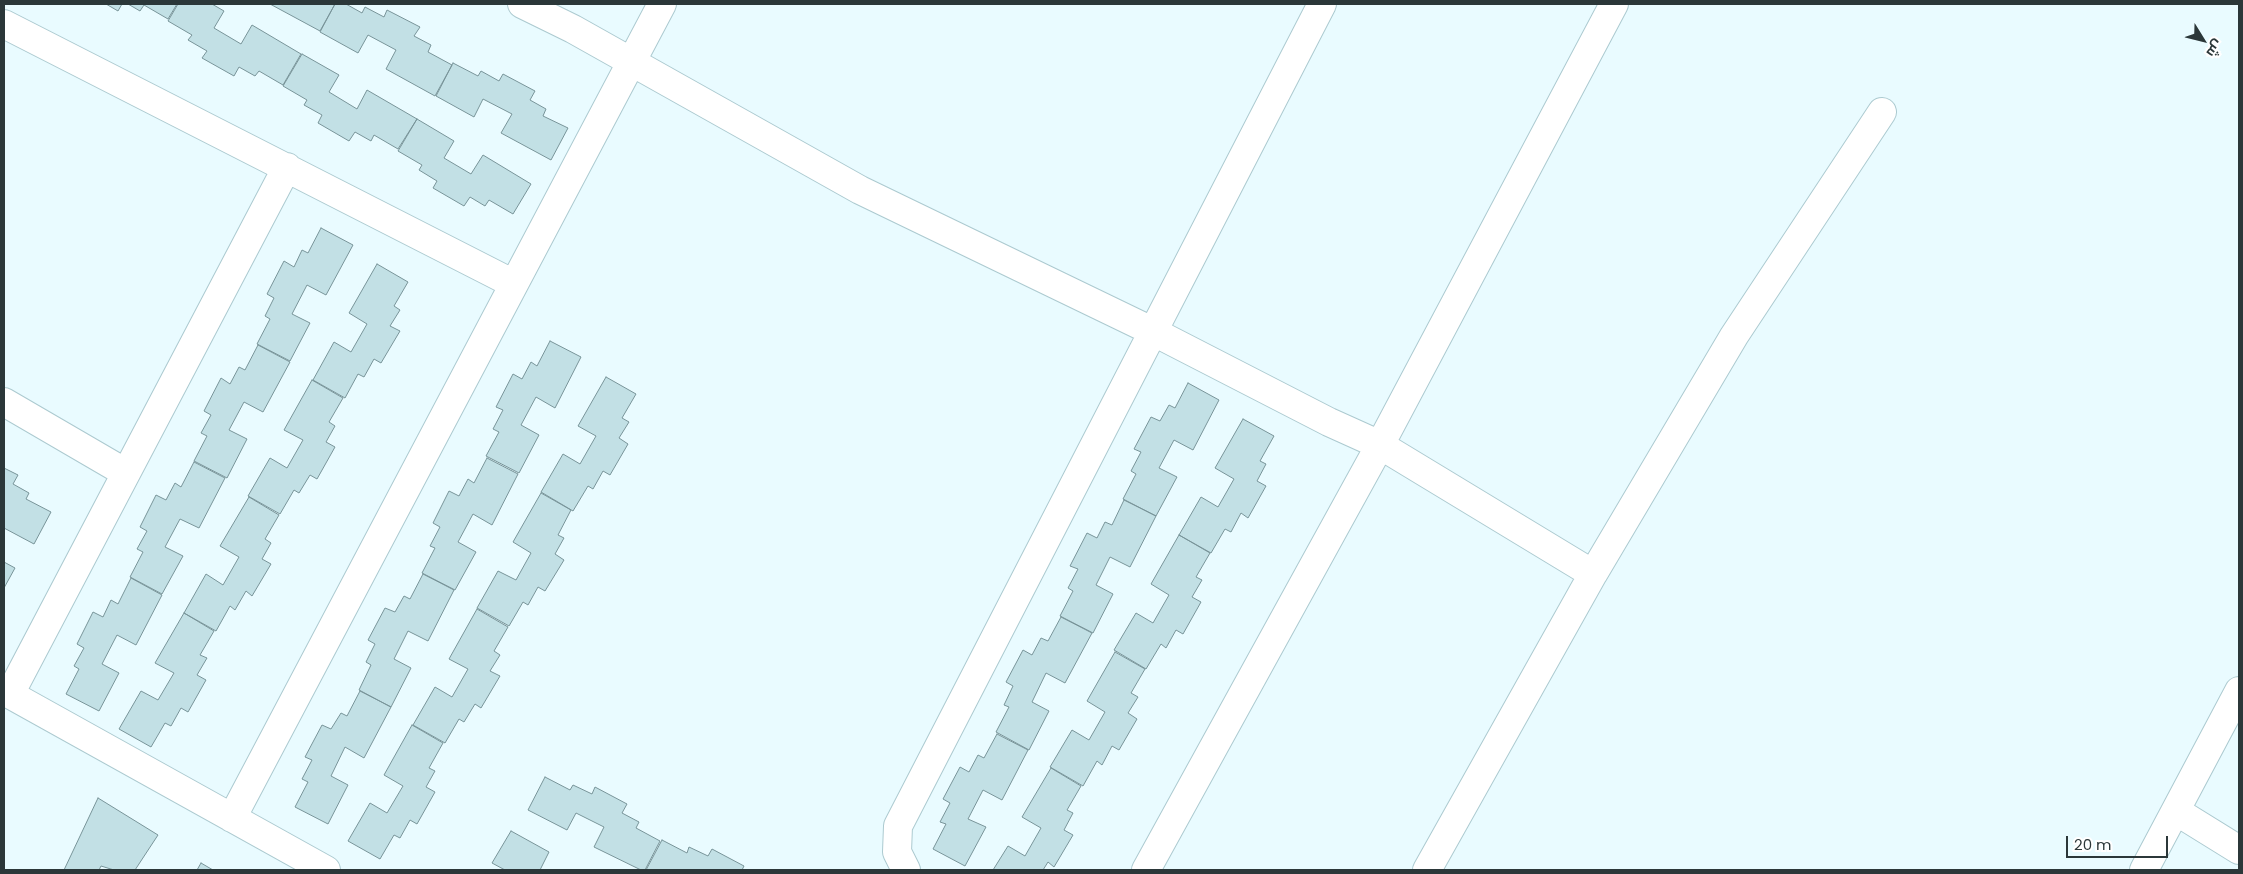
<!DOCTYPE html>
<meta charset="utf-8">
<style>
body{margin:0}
#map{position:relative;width:2243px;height:874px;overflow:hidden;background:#e9fbff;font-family:Poppins,Cairo,sans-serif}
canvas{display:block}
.frame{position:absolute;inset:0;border:5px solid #2b3739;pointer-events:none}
.north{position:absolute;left:2178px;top:15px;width:50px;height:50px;-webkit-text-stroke:4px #fff;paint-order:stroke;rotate:126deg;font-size:14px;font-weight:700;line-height:20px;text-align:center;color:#2b3739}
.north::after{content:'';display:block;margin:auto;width:18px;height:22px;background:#2b3739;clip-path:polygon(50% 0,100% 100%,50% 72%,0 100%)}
.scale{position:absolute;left:2066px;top:836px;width:102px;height:22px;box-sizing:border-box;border:2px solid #2b3739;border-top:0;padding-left:6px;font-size:15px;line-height:18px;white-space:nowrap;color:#2b3739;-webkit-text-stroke:4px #fff;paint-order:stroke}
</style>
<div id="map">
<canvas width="2243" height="874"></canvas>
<div class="frame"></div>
<div class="north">ش</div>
<div class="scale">20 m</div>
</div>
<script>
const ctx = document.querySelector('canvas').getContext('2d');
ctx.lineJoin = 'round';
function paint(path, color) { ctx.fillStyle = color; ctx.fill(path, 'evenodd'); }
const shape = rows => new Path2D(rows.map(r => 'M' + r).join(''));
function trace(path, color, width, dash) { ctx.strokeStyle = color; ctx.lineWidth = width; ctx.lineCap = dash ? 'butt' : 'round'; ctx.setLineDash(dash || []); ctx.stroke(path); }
const building = shape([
 [106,4,122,4,118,11,106,4],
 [128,4,177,4,168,19,144,5,140,11,128,4],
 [178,4,212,4,224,11,214,28,241,44,252,25,301,54,283,85,259,71,255,76,239,67,234,76,202,58,207,51,188,40,192,35,168,21,178,4],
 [270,4,335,4,320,31,270,4],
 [335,4,346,4,362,13,365,7,384,17,387,10,420,27,414,36,431,45,428,52,452,65,435,96,386,69,396,50,368,35,358,53,320,32,335,4],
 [302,54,339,75,329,92,357,109,367,90,417,119,398,149,374,135,371,141,355,132,349,141,318,123,322,115,304,105,307,100,283,86,302,54],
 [453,63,478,76,481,71,499,81,503,74,535,91,530,100,546,109,543,116,568,128,551,160,501,133,512,114,483,99,474,117,436,96,453,63],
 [417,119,454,141,444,158,471,174,483,155,531,184,513,214,489,200,485,206,470,197,464,206,433,188,437,181,419,170,422,165,398,151,417,119],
 [321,228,353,245,326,295,307,285,292,314,310,323,290,361,257,344,270,319,265,316,274,298,267,294,284,261,294,267,302,250,308,253,321,228],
 [377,264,408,282,394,306,400,310,390,326,400,331,381,363,374,359,364,377,358,374,345,398,313,380,334,342,351,352,367,324,349,313,377,264],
 [550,341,581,357,555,408,536,397,521,425,539,435,519,473,486,456,499,432,493,429,503,410,496,407,513,374,522,379,531,362,537,366,550,341],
 [258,345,290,362,263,412,244,402,229,430,247,439,227,478,194,461,207,436,201,433,211,415,204,411,221,378,230,384,239,367,245,370,258,345],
 [606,377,636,394,622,418,629,422,619,438,628,444,610,475,603,471,593,489,588,486,573,511,541,492,563,454,580,464,596,436,578,426,606,377],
 [312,380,343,398,329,422,335,426,326,442,335,447,317,479,310,475,299,493,294,490,280,514,248,496,270,458,287,468,303,440,284,430,312,380],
 [1188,383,1219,400,1193,450,1174,440,1159,468,1177,477,1156,516,1123,499,1136,474,1131,471,1141,452,1134,449,1151,417,1160,421,1169,405,1175,408,1188,383],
 [1243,419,1274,436,1260,461,1266,464,1257,481,1266,486,1248,518,1241,513,1231,532,1225,529,1211,553,1179,535,1201,497,1218,507,1234,479,1215,468,1243,419],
 [487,458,518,474,492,525,473,514,458,542,476,552,455,590,422,573,435,548,430,546,440,527,433,523,449,491,459,496,468,479,474,483,487,458],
 [194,462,225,478,199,528,180,519,165,547,183,556,162,594,130,577,143,552,137,549,147,531,140,527,156,495,166,500,175,483,181,487,194,462],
 [4,468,18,475,13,484,29,493,26,499,51,512,34,544,4,528,4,468],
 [541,493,571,510,558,535,564,538,555,554,564,560,545,591,538,587,528,605,523,602,509,626,477,608,498,571,516,580,531,553,513,542,541,493],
 [249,497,279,515,265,539,271,543,262,559,271,564,252,596,246,591,235,610,230,606,216,631,184,613,206,574,223,585,239,557,220,546,249,497],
 [1124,500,1156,516,1130,567,1110,557,1096,585,1113,594,1093,633,1060,616,1073,591,1068,588,1078,569,1070,566,1087,533,1097,538,1105,522,1112,525,1124,500],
 [1179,535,1210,553,1196,577,1202,580,1192,597,1201,602,1183,634,1176,630,1166,648,1161,644,1146,669,1114,650,1136,613,1153,623,1169,595,1151,584,1179,535],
 [4,562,15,568,4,588,4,562],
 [423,574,454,590,428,641,408,631,394,659,411,668,391,707,359,690,371,665,366,662,375,644,368,640,385,608,395,612,404,596,410,599,423,574],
 [131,578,162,595,136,645,117,635,102,664,119,673,99,711,66,694,79,669,74,666,84,648,77,644,93,612,103,617,111,600,118,604,131,578],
 [477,609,508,627,494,651,500,655,490,671,500,676,481,708,475,704,464,722,459,719,445,743,413,725,435,687,452,697,468,669,449,659,477,609],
 [184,613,214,631,200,655,207,658,197,675,206,680,188,712,181,708,171,726,165,723,151,747,119,729,141,691,158,700,174,673,155,663,184,613],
 [1061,617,1092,633,1065,683,1046,673,1032,702,1049,711,1029,750,996,732,1009,707,1004,705,1013,686,1006,682,1023,650,1032,655,1041,638,1048,641,1061,617],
 [1115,652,1145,669,1131,693,1138,697,1128,713,1137,719,1119,750,1112,746,1102,765,1097,761,1083,786,1050,767,1072,730,1089,740,1105,712,1087,701,1115,652],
 [360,691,391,707,364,758,345,747,331,776,348,785,328,824,295,807,308,782,302,779,312,760,305,757,322,725,331,729,341,713,347,716,360,691],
 [412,725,443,743,429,768,435,771,426,787,435,792,417,824,410,820,400,838,394,835,380,859,348,841,370,803,387,813,403,786,384,775,412,725],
 [997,734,1028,750,1002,800,983,790,968,819,986,827,965,866,933,849,946,824,940,822,950,803,943,799,960,767,969,772,978,755,984,758,997,734],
 [1051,768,1081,786,1067,810,1073,813,1064,830,1073,835,1054,867,1048,862,1043,870,993,870,1008,846,1025,856,1041,828,1022,817,1051,768],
 [545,777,570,790,573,785,592,794,595,787,627,804,622,813,639,822,636,828,660,841,645,870,641,870,594,847,604,827,576,813,567,830,528,810,545,777],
 [98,798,158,835,135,870,114,870,101,866,99,870,64,870,98,798],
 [511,831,549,852,540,870,505,870,492,863,511,831],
 [662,840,687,853,689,847,708,856,712,849,744,866,742,870,646,870,662,840],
 [201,863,213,870,197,870,201,863]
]);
paint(building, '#c2e0e5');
trace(building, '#789499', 1);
const street = shape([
 [522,4,573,29,860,190,1152,331,1329,422,1380,445,1593,574],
 [4,24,514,284],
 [4,402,126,473],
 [4,691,326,870],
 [10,694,287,167],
 [2176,811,2239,850],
 [232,818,662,4],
 [906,870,897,852,898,826,1322,4],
 [1146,870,1380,445,1614,4],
 [1427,870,1593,574,1734,336,1882,112],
 [2144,870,2239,691]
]);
trace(street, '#accad0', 30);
trace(street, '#fff', 28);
</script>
